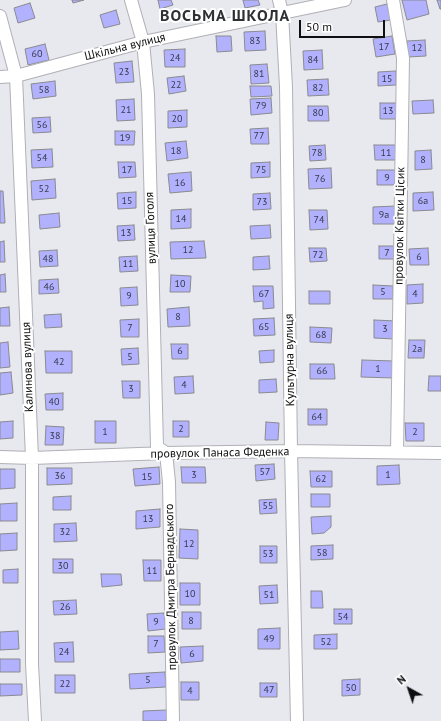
<!DOCTYPE html>
<meta charset="utf-8">
<style>
body{margin:0}
#map{position:relative;width:441px;height:721px;overflow:hidden;background:#e8e8ef;font-family:"PT Sans",sans-serif}
canvas{display:block}
.north{position:absolute;left:389px;top:669px;width:40px;height:40px;-webkit-text-stroke:3px #fff;paint-order:stroke;rotate:320deg;font-size:11px;font-weight:700;line-height:16px;text-align:center;color:#0f0f11}
.north::after{content:'';display:block;margin:auto;width:14px;height:18px;background:#0f0f11;clip-path:polygon(50% 0,100% 100%,50% 72%,0 100%)}
.scale{position:absolute;left:299px;top:20px;width:86px;height:18px;box-sizing:border-box;border:2px solid #0f0f11;border-top:0;padding-left:5px;font-size:12px;line-height:14px;white-space:nowrap;color:#0f0f11;-webkit-text-stroke:3px #fff;paint-order:stroke}
</style>
<div id="map">
<canvas width="441" height="721"></canvas>
<div class="north">N</div>
<div class="scale">50 m</div>
</div>
<script>
const ctx = document.querySelector('canvas').getContext('2d');
ctx.lineJoin = 'round';
function paint(path, color) { ctx.fillStyle = color; ctx.fill(path, 'evenodd'); }
const shape = rows => new Path2D(rows.map(r => 'M' + r).join(''));
function trace(path, color, width, dash) { ctx.strokeStyle = color; ctx.lineWidth = width; ctx.lineCap = dash ? 'butt' : 'round'; ctx.setLineDash(dash || []); ctx.stroke(path); }
function drawText(font, color, halo, rows, align = 'center') {
  ctx.font = font + ' "PT Sans",sans-serif'; ctx.lineWidth = 4; ctx.setLineDash([]); ctx.textBaseline = 'middle'; ctx.strokeStyle = halo; ctx.fillStyle = color; for (const [text, x, y, turn = 0] of rows) {
    ctx.save(); ctx.translate(x, y); ctx.rotate((+turn || 0) * Math.PI / 180); ctx.textAlign = isNaN(turn) ? turn : align; if (halo) ctx.strokeText(text, 0, 0); ctx.fillText(text, 0, 0); ctx.restore();
  }
}
const building = shape([
 [72,0,84,0,73,3,72,0],
 [158,0,171,0,173,5,160,9,158,0],
 [243,0,258,0,260,5,245,8,243,0],
 [402,0,426,0,429,14,407,20,402,0],
 [437,0,441,0,441,9,440,9,437,0],
 [30,3,35,18,18,23,14,8,30,3],
 [387,4,391,20,378,22,375,7,387,4],
 [116,10,120,24,104,28,100,15,116,10],
 [265,31,266,50,245,51,244,32,265,31],
 [216,36,231,36,232,51,217,52,216,36],
 [392,36,395,54,376,57,373,39,392,36],
 [425,40,426,56,408,57,407,41,425,40],
 [45,44,49,60,28,65,25,49,45,44],
 [185,49,185,67,165,67,164,50,185,49],
 [322,50,323,69,304,70,303,51,322,50],
 [132,61,134,82,116,83,114,63,132,61],
 [267,64,269,83,251,84,250,65,267,64],
 [396,71,396,85,378,86,378,72,396,71],
 [184,76,186,91,169,94,167,78,184,76],
 [328,79,329,95,308,96,307,80,328,79],
 [55,81,56,96,33,99,31,84,55,81],
 [250,86,271,86,272,96,251,97,250,86],
 [271,98,272,113,251,115,250,99,271,98],
 [134,99,135,120,117,121,116,100,134,99],
 [433,100,434,113,413,114,412,101,433,100],
 [380,103,397,103,397,119,380,119,380,103],
 [308,106,328,106,329,121,308,121,308,106],
 [187,110,187,127,168,128,168,111,187,110],
 [50,117,51,132,33,133,32,118,50,117],
 [268,128,269,144,251,144,250,129,268,128],
 [115,131,135,131,134,145,115,145,115,131],
 [186,141,188,158,167,161,165,143,186,141],
 [325,145,326,160,310,161,309,146,325,145],
 [374,145,397,145,397,160,375,160,374,145],
 [52,149,53,167,32,168,31,150,52,149],
 [431,150,432,169,415,170,415,151,431,150],
 [118,162,135,162,136,177,119,178,118,162],
 [270,162,270,177,251,178,251,163,270,162],
 [331,168,332,188,309,189,308,169,331,168],
 [377,170,396,170,396,185,377,185,377,170],
 [191,172,192,191,170,193,168,174,191,172],
 [55,179,56,198,32,200,31,181,55,179],
 [0,191,3,191,5,223,0,223,0,191],
 [136,192,136,208,118,209,117,193,136,192],
 [433,192,434,210,413,211,413,193,433,192],
 [270,193,271,209,253,210,253,194,270,193],
 [396,206,396,224,373,224,373,207,396,206],
 [191,209,191,228,171,229,171,210,191,209],
 [309,210,327,210,328,229,310,230,309,210],
 [59,213,60,227,40,229,39,215,59,213],
 [134,225,135,240,118,241,117,226,134,225],
 [270,225,271,238,251,239,250,226,270,225],
 [4,241,5,262,0,262,0,242,4,241],
 [204,241,206,258,171,259,170,242,204,241],
 [379,246,395,246,395,259,379,259,379,246],
 [309,248,326,248,327,261,310,262,309,248],
 [428,248,429,265,410,265,409,249,428,248],
 [57,250,58,266,40,267,39,251,57,250],
 [137,256,138,271,120,272,119,257,137,256],
 [269,256,270,269,253,270,253,257,269,256],
 [5,274,6,292,0,292,0,275,5,274],
 [171,275,191,276,190,292,170,292,171,275],
 [58,279,59,293,39,294,39,280,58,279],
 [423,284,423,303,407,304,407,285,423,284],
 [373,285,393,286,393,299,373,299,373,285],
 [253,286,273,286,274,308,263,309,263,301,254,302,253,286],
 [137,287,138,305,121,306,120,288,137,287],
 [309,291,330,291,330,304,309,304,309,291],
 [9,307,10,326,0,326,0,308,9,307],
 [189,307,190,326,168,327,167,309,189,307],
 [61,314,62,327,45,328,44,315,61,314],
 [274,318,275,335,254,336,253,319,274,318],
 [139,319,139,337,121,337,120,320,139,319],
 [374,320,396,321,395,339,374,338,374,320],
 [310,327,332,328,331,343,310,342,310,327],
 [409,340,425,340,424,358,408,358,409,340],
 [8,342,10,367,0,368,0,343,8,342],
 [171,344,188,344,188,359,172,359,171,344],
 [138,348,139,364,122,365,121,349,138,348],
 [274,350,274,362,260,363,259,351,274,350],
 [45,351,72,351,72,373,46,373,45,351],
 [362,360,394,361,394,378,361,377,362,360],
 [310,364,334,364,335,379,310,379,310,364],
 [11,372,13,393,0,395,0,373,11,372],
 [193,376,194,393,175,394,174,377,193,376],
 [429,376,441,376,441,391,428,391,429,376],
 [276,379,277,392,259,393,259,380,276,379],
 [122,381,140,381,140,398,123,398,122,381],
 [63,393,63,410,46,410,45,394,63,393],
 [308,409,327,409,327,425,308,425,308,409],
 [13,421,13,438,0,439,0,422,13,421],
 [95,421,116,421,116,443,95,443,95,421],
 [173,421,189,421,189,437,173,437,173,421],
 [266,422,279,423,278,440,265,440,266,422],
 [405,423,424,423,424,441,406,441,405,423],
 [46,426,64,427,63,445,45,445,46,426],
 [274,464,275,479,256,481,255,465,274,464],
 [399,465,400,484,377,485,377,466,399,465],
 [159,467,160,484,135,486,133,469,159,467],
 [181,467,205,467,206,483,182,483,181,467],
 [47,468,72,468,72,484,47,485,47,468],
 [0,469,15,469,15,488,0,489,0,469],
 [310,471,332,471,332,487,311,487,310,471],
 [311,494,330,494,330,507,311,507,311,494],
 [71,496,71,510,53,510,53,497,71,496],
 [276,499,277,513,260,514,259,500,276,499],
 [17,503,17,521,0,521,0,504,17,503],
 [160,509,160,527,136,529,136,511,160,509],
 [331,516,331,527,324,533,312,534,311,517,331,516],
 [76,523,77,541,54,542,54,524,76,523],
 [180,529,198,530,198,559,179,558,180,529],
 [17,533,17,550,0,551,0,534,17,533],
 [333,545,333,559,311,560,311,546,333,545],
 [260,546,277,546,277,563,260,563,260,546],
 [53,559,73,559,73,573,53,573,53,559],
 [143,560,161,560,161,581,144,581,143,560],
 [18,569,18,583,3,583,3,570,18,569],
 [101,574,121,574,122,585,102,587,101,574],
 [180,583,200,583,200,605,180,605,180,583],
 [277,585,278,603,260,604,259,586,277,585],
 [311,591,322,591,323,608,311,608,311,591],
 [76,600,77,614,54,615,53,601,76,600],
 [334,609,352,609,352,624,334,624,334,609],
 [182,612,201,612,201,629,182,629,182,612],
 [164,613,166,629,148,631,147,614,164,613],
 [280,628,280,649,258,649,258,629,280,628],
 [18,631,19,649,0,650,0,632,18,631],
 [337,634,337,649,314,649,314,635,337,634],
 [148,636,164,636,165,652,148,653,148,636],
 [73,642,74,662,55,662,54,643,73,642],
 [203,646,203,661,181,663,180,647,203,646],
 [0,659,20,659,20,672,0,672,0,659],
 [165,672,166,687,130,689,129,674,165,672],
 [55,675,75,675,75,693,55,693,55,675],
 [360,679,360,695,342,696,342,680,360,679],
 [181,682,199,682,199,700,181,700,181,682],
 [260,683,277,683,277,697,260,697,260,683],
 [0,684,22,684,22,695,0,696,0,684],
 [167,710,168,721,143,721,143,711,167,710]
]);
paint(building, '#b1b1fd');
trace(building, '#8a8a90', 1);
const minor = shape([
 [131,0,143,42,148,94,157,447,166,453,169,482,173,721],
 [279,0,282,13,286,87,291,451,297,721],
 [393,0,403,58,397,452],
 [0,16,16,76,32,458,32,664,35,721],
 [0,77,16,76,143,42,345,0],
 [0,457,32,458,166,453,291,451,441,453]
]);
trace(minor, '#b0b0b6', 14);
trace(minor, '#fff', 12);
drawText('10px', '#38384c', null, [
 ["83",255,41],
 ["17",384,47],
 ["12",417,48],
 ["60",37,54],
 ["24",175,58],
 ["84",313,60],
 ["23",124,72],
 ["81",259,74],
 ["15",387,79],
 ["22",176,85],
 ["82",318,88],
 ["58",44,90],
 ["79",261,106],
 ["21",126,110],
 ["13",388,111],
 ["80",318,113],
 ["20",177,119],
 ["56",42,125],
 ["77",259,136],
 ["19",125,138],
 ["18",176,151],
 ["78",317,153],
 ["11",386,153],
 ["54",42,158],
 ["8",423,160],
 ["17",127,170],
 ["75",261,170],
 ["9",387,178],
 ["76",320,179],
 ["16",180,183],
 ["52",44,189],
 ["15",127,201],
 ["6а",423,201],
 ["73",262,202],
 ["9а",384,215],
 ["14",181,219],
 ["74",319,220],
 ["13",126,233],
 ["12",188,250],
 ["7",387,253],
 ["72",318,255],
 ["6",419,257],
 ["48",48,259],
 ["11",128,264],
 ["10",180,284],
 ["46",49,287],
 ["5",383,292],
 ["67",264,294],
 ["4",415,294],
 ["9",129,296],
 ["8",178,317],
 ["65",264,327],
 ["7",130,328],
 ["3",385,329],
 ["68",321,335],
 ["2а",417,349],
 ["6",180,351],
 ["5",130,357],
 ["42",59,362],
 ["1",378,369],
 ["66",322,371],
 ["4",184,385],
 ["3",131,389],
 ["40",54,402],
 ["64",317,417],
 ["2",181,429],
 ["1",105,432],
 ["2",415,432],
 ["38",55,436],
 ["57",265,472],
 ["3",194,475],
 ["1",388,475],
 ["36",60,476],
 ["15",147,477],
 ["62",321,479],
 ["55",268,506],
 ["13",148,519],
 ["32",65,532],
 ["12",189,544],
 ["58",322,553],
 ["53",268,554],
 ["30",63,566],
 ["11",152,571],
 ["10",190,594],
 ["51",269,595],
 ["26",65,607],
 ["54",343,617],
 ["8",191,621],
 ["9",156,622],
 ["49",269,639],
 ["52",326,642],
 ["7",156,644],
 ["24",64,652],
 ["6",192,654],
 ["5",148,680],
 ["22",65,684],
 ["50",351,688],
 ["47",269,690],
 ["4",190,691]
]);
drawText('12px', '#0f0f11', '#fff', [
 ["Шкільна вулиця",125,47,-14],
 ["провулок Квітки Цісик",400,226,-89],
 ["вулиця Гоголя",151,228,-92],
 ["Культурна вулиця",290,360,-91],
 ["Калинова вулиця",28,367,-92],
 ["провулок Панаса Феденка",220,453,-1],
 ["провулок Дмитра Бернадського",171,587,-91]
]);
ctx.letterSpacing = '1px';
drawText('bold 16px', '#2f3034', '#fff', [
 ["ВОСЬМА ШКОЛА",225,16]
]);
ctx.letterSpacing = '0px';
</script>
